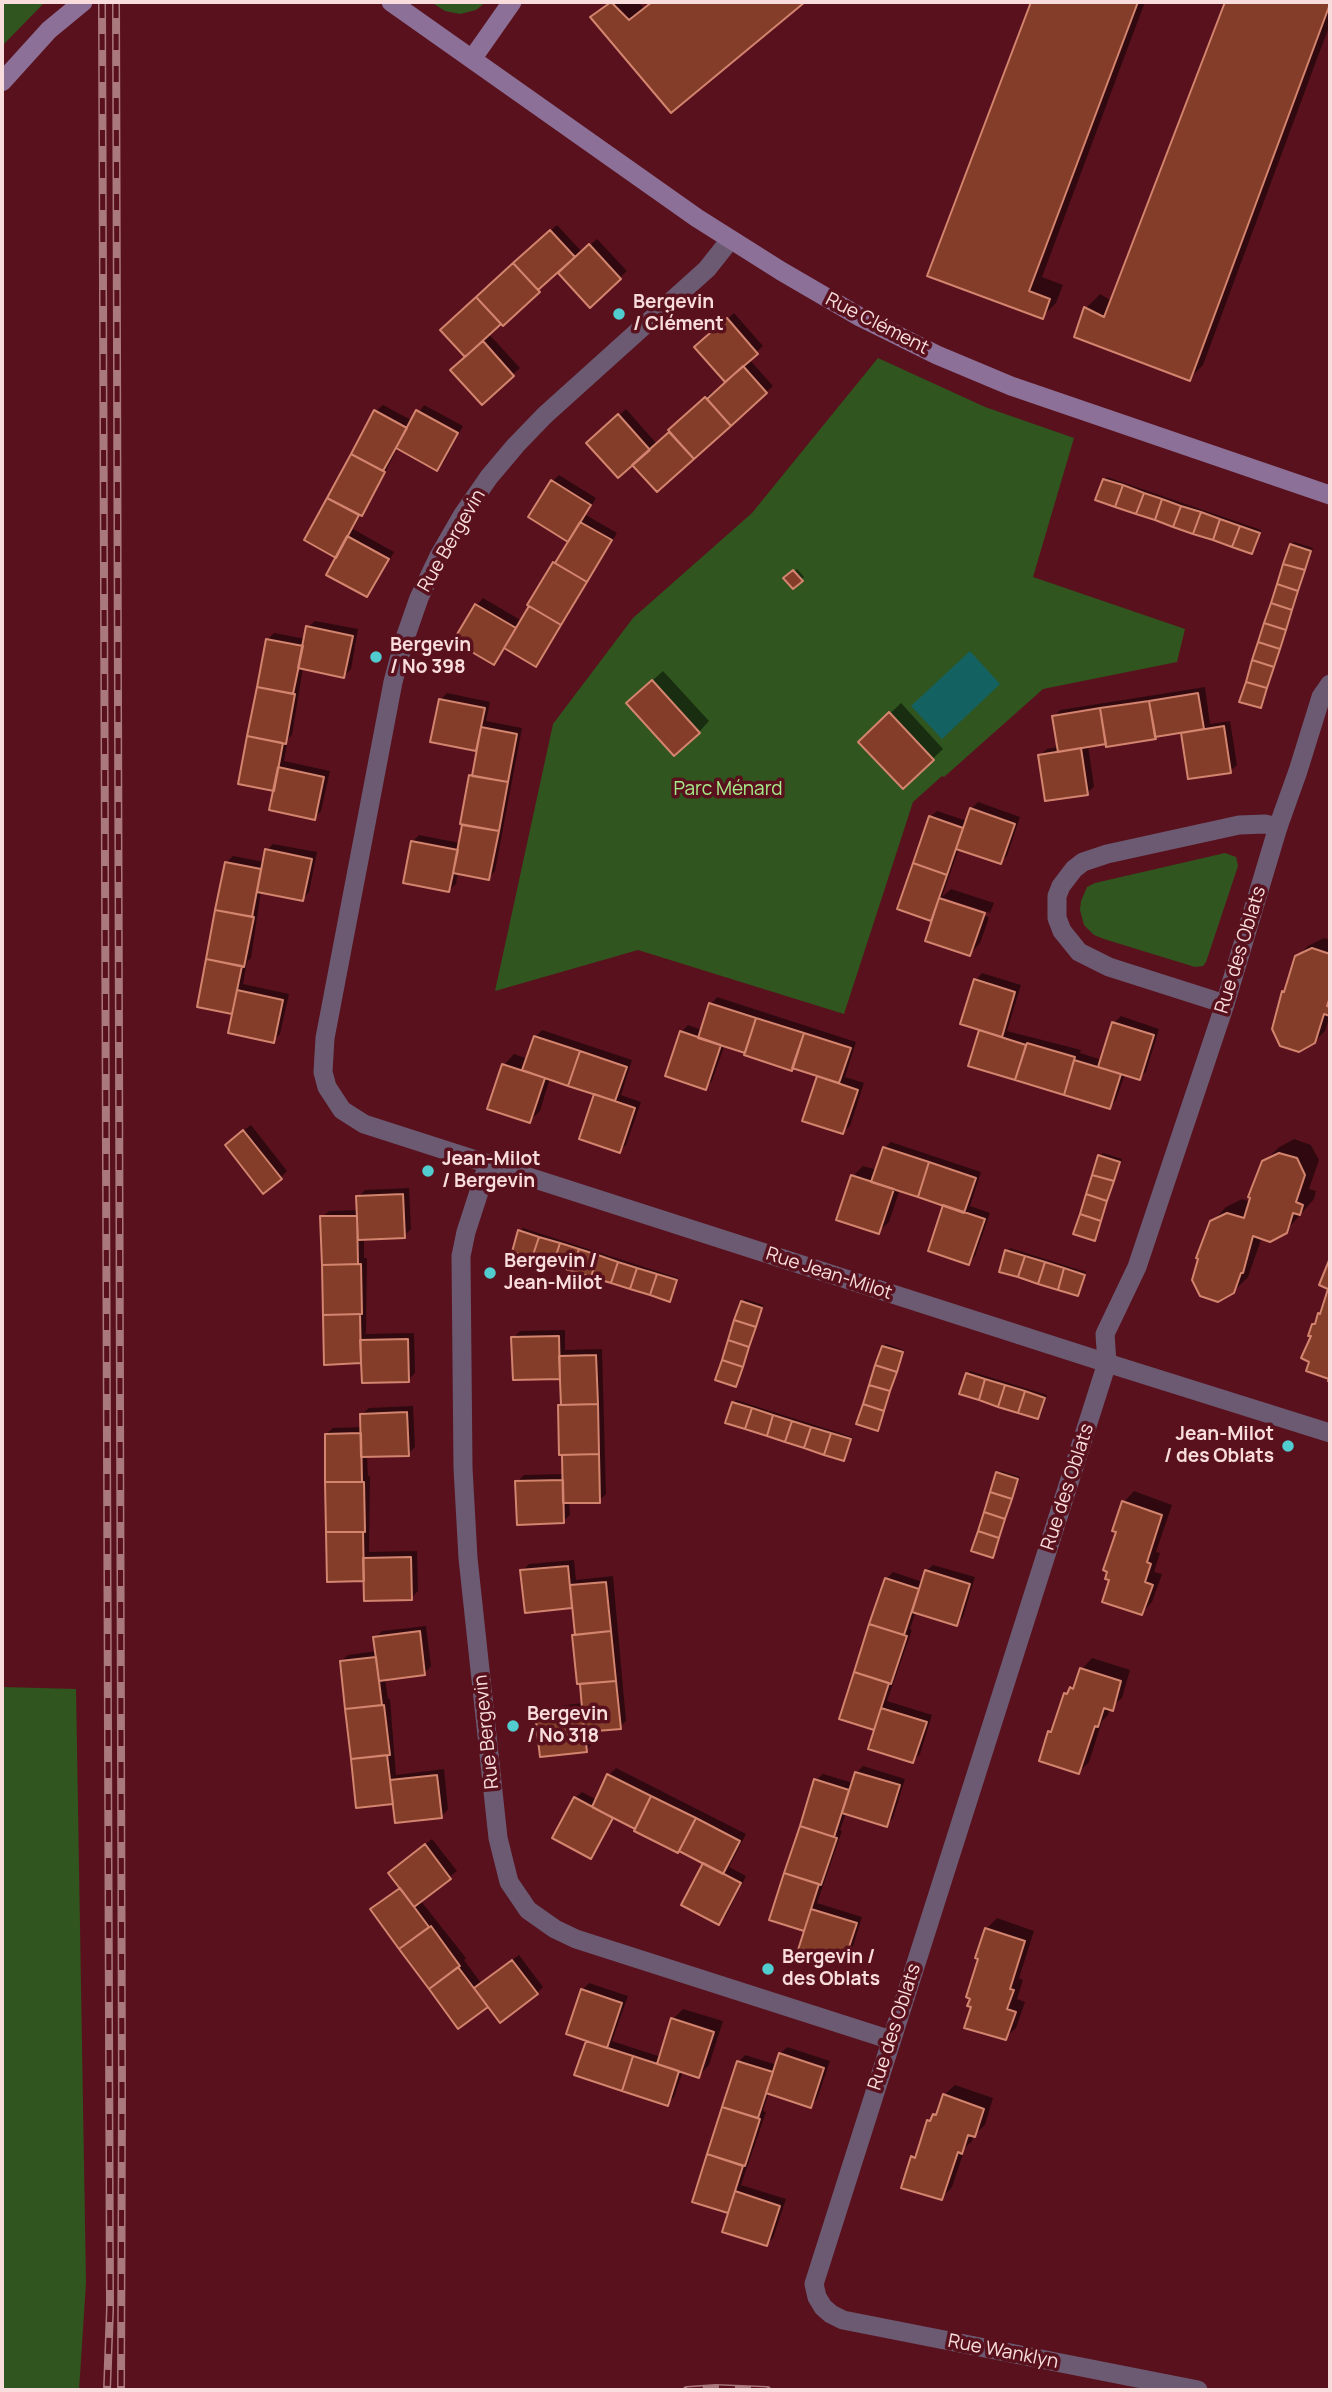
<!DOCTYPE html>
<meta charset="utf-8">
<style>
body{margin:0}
#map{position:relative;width:1332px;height:2392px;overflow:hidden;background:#59121d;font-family:Manrope,sans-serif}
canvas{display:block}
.frame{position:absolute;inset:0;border:4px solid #f9dddd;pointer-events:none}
</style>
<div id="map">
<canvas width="1332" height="2392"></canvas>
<div class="frame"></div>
</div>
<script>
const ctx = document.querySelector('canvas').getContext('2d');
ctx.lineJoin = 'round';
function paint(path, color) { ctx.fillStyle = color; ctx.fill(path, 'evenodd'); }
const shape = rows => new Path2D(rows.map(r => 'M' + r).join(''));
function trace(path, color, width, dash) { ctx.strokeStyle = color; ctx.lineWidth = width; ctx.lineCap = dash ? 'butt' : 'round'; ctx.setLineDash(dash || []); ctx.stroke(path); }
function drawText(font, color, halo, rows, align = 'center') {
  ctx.font = font + ' Manrope,sans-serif'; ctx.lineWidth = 7; ctx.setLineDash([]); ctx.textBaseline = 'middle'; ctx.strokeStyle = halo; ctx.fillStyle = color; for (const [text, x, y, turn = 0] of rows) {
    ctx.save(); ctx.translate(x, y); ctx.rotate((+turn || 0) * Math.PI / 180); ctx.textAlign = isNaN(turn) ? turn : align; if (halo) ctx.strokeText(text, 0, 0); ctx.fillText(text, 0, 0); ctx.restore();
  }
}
paint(shape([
 [2,2,45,2,2,46],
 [431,2,486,2,476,10,460,14,445,11],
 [878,358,985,407,1074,438,1033,577,1185,629,1177,662,1043,689,944,777,942,776,913,802,844,1014,638,950,495,991,553,724,633,618,752,513],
 [1225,853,1236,857,1238,866,1206,962,1203,966,1195,967,1104,939,1094,935,1084,925,1080,910,1081,901,1087,887,1095,883],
 [2,1687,76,1689,86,2283,79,2390,2,2390]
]), '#30551e');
paint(shape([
 [970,651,1000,684,942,739,911,706]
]), '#146162');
paint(shape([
 [608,2,638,2,644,8,651,2,802,2,671,110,592,17],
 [1033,2,1145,2,1042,277,1063,285,1056,303,1042,317,929,275],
 [1227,2,1330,2,1330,24,1203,365,1189,379,1076,336,1086,308,1100,294,1112,301],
 [557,225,582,252,597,239,627,271,590,305,558,270,488,333,520,368,482,402,467,357,449,324],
 [734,313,763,346,749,359,773,386,657,490,632,463,595,436,626,409,657,444,712,392,714,394,727,382,696,347],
 [383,405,413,421,424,405,463,426,444,462,437,469,398,447,368,507,361,514,353,529,394,552,373,589,367,595,339,557,306,540,376,411],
 [559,475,596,498,586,515,617,533,542,658,535,665,506,647,493,663,455,640,477,605,483,598,522,621,554,563,570,542,552,482],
 [1107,477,1261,530,1255,549,1252,552,1104,480],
 [1294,542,1313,548,1263,704,1260,706,1291,545],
 [797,569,804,577,793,587,786,578],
 [315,621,358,629,351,669,344,676,303,668,292,735,288,739,284,761,330,771,321,811,315,818,276,790,268,639,274,633,306,639,308,627],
 [663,671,709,721,699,732,639,693],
 [1205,687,1210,724,1230,721,1237,765,1230,771,1190,777,1182,731,1088,745,1094,787,1087,793,1040,755,1047,749,1058,747,1054,717,1060,710],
 [447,693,490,702,486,721,522,728,495,871,489,878,458,872,456,884,449,890,412,842,419,835,460,843,471,776,474,772,479,750,432,740,440,700],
 [901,703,943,749,903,787,861,742],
 [978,802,1020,817,1007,856,1000,862,959,848,942,897,951,889,994,903,990,913,944,898,944,902,989,917,980,943,970,954,936,914,931,919,930,817,937,811,967,821,971,809],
 [273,844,317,852,309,892,303,899,261,891,251,958,247,962,243,984,289,994,280,1034,273,1041,234,1013,227,862,233,856,264,862,267,850],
 [1324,938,1330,940,1330,1015,1325,1031,1314,1042,1284,992,1287,989,1297,957,1308,946],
 [982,973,1021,985,1007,1031,1081,1050,1080,1053,1102,1060,1114,1023,1121,1016,1159,1029,1146,1072,1139,1078,1125,1074,1116,1100,1110,1107,970,1064,981,1029,976,980],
 [717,997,856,1042,845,1077,864,1083,850,1126,843,1132,805,1120,819,1075,725,1044,712,1081,705,1088,681,1032,688,1025,702,1030,711,1004],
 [542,1030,632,1060,621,1095,641,1102,626,1145,619,1151,596,1093,550,1078,540,1111,529,1121,504,1065,514,1054,528,1059,535,1037],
 [251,1125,287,1171,280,1178,234,1138],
 [1294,1139,1311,1145,1319,1160,1309,1189,1316,1191,1314,1199,1286,1231,1262,1237,1248,1277,1233,1292,1212,1222,1226,1207,1242,1199,1251,1202,1264,1162,1278,1148],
 [891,1142,981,1172,970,1206,990,1213,975,1256,969,1263,946,1204,900,1189,889,1222,878,1232,853,1176,863,1166,877,1170,884,1148],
 [1103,1153,1122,1159,1094,1239,1100,1156],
 [409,1188,411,1229,404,1236,364,1238,364,1258,367,1258,366,1334,414,1333,415,1373,408,1380,363,1362,326,1363,322,1217,329,1211,359,1210,358,1197,365,1190],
 [523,1228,678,1278,672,1297,669,1300,520,1231],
 [1010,1248,1086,1272,1080,1291,1077,1294,1007,1251],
 [1330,1261,1330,1377,1308,1370,1313,1325,1323,1311,1330,1288,1321,1284],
 [745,1299,763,1305,736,1385,742,1302],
 [565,1330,565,1350,602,1349,606,1494,599,1501,569,1501,570,1515,563,1521,517,1482,524,1475,564,1474,562,1377,513,1338,520,1331],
 [886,1344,904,1350,877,1429,883,1346],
 [970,1371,1047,1395,1041,1415,1038,1417,967,1374],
 [736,1400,852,1437,846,1456,844,1459,733,1403],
 [413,1406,415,1447,408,1454,367,1455,368,1476,370,1476,369,1552,417,1551,418,1591,411,1598,366,1579,326,1434,333,1428,363,1427,362,1414,369,1408],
 [1001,1471,1020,1477,992,1556,998,1473],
 [1134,1491,1172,1505,1156,1552,1160,1553,1154,1572,1162,1574,1152,1602,1142,1613,1111,1579,1124,1502],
 [574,1560,576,1580,613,1576,626,1721,620,1727,591,1730,592,1744,586,1750,537,1714,544,1708,583,1703,574,1606,527,1611,522,1571,529,1564],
 [585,1723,588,1747,584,1747],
 [933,1565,975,1577,963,1617,957,1624,916,1611,910,1629,912,1630,887,1701,932,1715,920,1754,913,1761,876,1729,841,1718,886,1579,893,1572,923,1582,926,1571],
 [426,1626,431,1666,425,1673,385,1678,388,1699,390,1699,396,1775,444,1769,448,1809,442,1816,394,1802,358,1806,341,1661,348,1655,377,1651,375,1638,382,1631],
 [1092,1658,1130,1670,1122,1698,1110,1708,1108,1715,1102,1721,1089,1762,1079,1772,1049,1732,1055,1726,1066,1694,1078,1682,1082,1669],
 [863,1766,905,1779,893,1818,886,1825,846,1813,840,1830,842,1831,817,1903,862,1917,850,1956,843,1963,806,1930,771,1919,816,1780,823,1774,853,1783,856,1773],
 [616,1768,746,1834,729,1867,746,1876,726,1916,719,1922,705,1862,615,1817,597,1850,590,1857,575,1798,582,1792,597,1800,609,1775],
 [432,1839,457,1871,420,1900,466,1958,464,1960,481,1983,519,1955,543,1987,537,1993,488,2005,458,2026,373,1910,401,1887,390,1873],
 [997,1918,1034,1931,1019,1978,1023,1980,1017,1999,1025,2002,1016,2028,1005,2038,974,2006,986,1929],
 [589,1983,628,1996,612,2041,661,2057,673,2019,683,2009,723,2021,709,2065,699,2076,683,2071,674,2097,667,2104,577,2074,588,2040,582,1990],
 [787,2047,830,2061,817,2099,810,2106,769,2092,763,2111,766,2112,741,2185,786,2199,773,2238,767,2244,730,2212,694,2201,739,2062,745,2055,777,2065,780,2054],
 [955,2085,993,2098,985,2125,974,2135,972,2141,965,2148,952,2187,942,2198,912,2157,919,2151,928,2121,940,2109,944,2095]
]), '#0007');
const building = shape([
 [611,2,629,20,652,2,805,2,671,113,590,17,611,2],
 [1031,2,1138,2,1029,291,1050,299,1043,319,927,276,1031,2],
 [1225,2,1330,2,1330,4,1190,381,1074,337,1084,307,1104,317,1225,2],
 [550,230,575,257,538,290,513,263,550,230],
 [589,244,621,279,590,308,558,273,589,244],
 [513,263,540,292,503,326,476,297,513,263],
 [476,297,501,324,465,357,440,330,476,297],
 [727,318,758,354,725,382,694,347,727,318],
 [483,341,514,376,482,405,450,370,483,341],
 [743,366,767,393,731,426,707,399,743,366],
 [705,397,731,426,694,459,668,430,705,397],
 [374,410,407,428,383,471,351,454,374,410],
 [416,410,458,433,437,471,396,448,416,410],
 [618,414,650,450,618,478,586,443,618,414],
 [669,432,694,459,657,492,632,465,669,432],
 [351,454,385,472,362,516,327,498,351,454],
 [1103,479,1123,485,1115,507,1095,500,1103,479],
 [551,480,591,505,568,542,528,517,551,480],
 [1123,485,1144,493,1136,514,1115,507,1123,485],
 [1144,493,1162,499,1155,520,1136,514,1144,493],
 [327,498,359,515,336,558,304,540,327,498],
 [1162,499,1181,506,1173,527,1155,520,1162,499],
 [1181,506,1201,512,1193,534,1173,527,1181,506],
 [1201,512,1220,519,1213,540,1193,534,1201,512],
 [1220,519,1240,526,1232,547,1213,540,1220,519],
 [580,522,612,540,587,582,555,563,580,522],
 [1240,526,1260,533,1252,554,1232,547,1240,526],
 [347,536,389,559,367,597,326,575,347,536],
 [1290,544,1311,551,1305,570,1283,564,1290,544],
 [553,562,587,582,561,625,527,605,553,562],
 [1283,564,1305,570,1298,591,1277,584,1283,564],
 [793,570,803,581,793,589,783,578,793,570],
 [1277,584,1298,591,1292,610,1271,603,1277,584],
 [1271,603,1292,610,1286,630,1264,623,1271,603],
 [475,604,516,628,494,665,453,641,475,604],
 [529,606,561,625,536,667,504,648,529,606],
 [1264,623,1286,630,1280,649,1258,642,1264,623],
 [306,626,353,636,344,678,298,668,306,626],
 [266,639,303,646,293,694,257,687,266,639],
 [1258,642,1280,649,1274,667,1252,660,1258,642],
 [1252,660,1274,667,1267,688,1246,682,1252,660],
 [652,680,700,733,674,756,626,703,652,680],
 [1246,682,1267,688,1261,708,1239,702,1246,682],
 [257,687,295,694,286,744,247,736,257,687],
 [1198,693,1204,729,1155,737,1149,701,1198,693],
 [439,699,485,708,476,751,430,742,439,699],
 [1149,701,1156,739,1106,747,1100,708,1149,701],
 [1100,708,1106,744,1058,752,1052,716,1100,708],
 [889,712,934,760,903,789,858,742,889,712],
 [1224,726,1231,773,1188,779,1181,733,1224,726],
 [481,727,517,734,508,782,472,776,481,727],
 [247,736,283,743,274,791,238,784,247,736],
 [1081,748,1088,795,1045,801,1038,755,1081,748],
 [278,767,324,777,315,820,269,810,278,767],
 [469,775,508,782,499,831,460,824,469,775],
 [970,808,1015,824,1001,864,956,849,970,808],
 [929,816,963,828,947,875,913,863,929,816],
 [462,825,499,831,489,880,453,873,462,825],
 [411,841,458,850,449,892,403,883,411,841],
 [265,849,312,859,303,901,257,892,265,849],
 [225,862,261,869,252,917,215,910,225,862],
 [913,863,947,875,931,921,897,909,913,863],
 [939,898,985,913,970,956,925,941,939,898],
 [215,910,254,917,244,967,206,959,215,910],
 [1312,948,1330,954,1330,997,1327,1006,1330,1007,1330,1016,1324,1014,1315,1043,1299,1052,1280,1046,1272,1029,1282,991,1284,992,1295,956,1312,948],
 [206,959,242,966,232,1014,197,1007,206,959],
 [974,979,1015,992,1002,1037,960,1024,974,979],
 [237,990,283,1000,274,1043,228,1033,237,990],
 [709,1003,756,1018,745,1053,698,1038,709,1003],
 [756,1018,804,1033,792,1071,744,1055,756,1018],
 [1112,1022,1154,1035,1140,1080,1098,1067,1112,1022],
 [979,1030,1026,1045,1015,1080,968,1066,979,1030],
 [680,1031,721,1045,706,1090,665,1076,680,1031],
 [804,1033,851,1048,839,1083,792,1068,804,1033],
 [534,1036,580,1051,568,1086,522,1070,534,1036],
 [1027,1043,1075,1057,1064,1095,1015,1080,1027,1043],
 [580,1051,627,1067,615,1101,568,1086,580,1051],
 [1074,1060,1121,1074,1110,1109,1064,1095,1074,1060],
 [502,1064,545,1078,530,1123,487,1109,502,1064],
 [817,1076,858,1090,843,1134,802,1121,817,1076],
 [594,1094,635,1108,620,1153,579,1139,594,1094],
 [243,1130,282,1179,263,1194,225,1145,243,1130],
 [883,1147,929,1162,918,1197,871,1182,883,1147],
 [1279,1153,1297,1158,1305,1175,1296,1202,1303,1205,1300,1215,1293,1213,1287,1233,1270,1242,1253,1236,1243,1273,1241,1273,1234,1293,1218,1302,1200,1296,1192,1280,1198,1259,1196,1258,1210,1221,1227,1213,1244,1218,1250,1198,1248,1197,1262,1161,1279,1153],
 [1098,1155,1120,1162,1114,1181,1092,1175,1098,1155],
 [929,1162,976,1178,964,1213,918,1197,929,1162],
 [851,1175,894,1189,879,1234,836,1220,851,1175],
 [1092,1175,1114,1181,1107,1201,1086,1194,1092,1175],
 [403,1194,405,1238,358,1240,356,1196,403,1194],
 [1086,1194,1107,1201,1101,1221,1080,1214,1086,1194],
 [943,1205,985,1219,969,1265,928,1251,943,1205],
 [1080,1214,1101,1221,1095,1241,1073,1234,1080,1214],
 [320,1216,357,1216,358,1264,322,1265,320,1216],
 [518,1230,539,1237,532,1258,512,1252,518,1230],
 [539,1237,560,1243,553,1265,532,1258,539,1237],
 [560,1243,579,1249,572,1271,553,1265,560,1243],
 [579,1249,598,1255,591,1277,572,1271,579,1249],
 [1005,1250,1025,1256,1018,1277,999,1272,1005,1250],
 [598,1255,618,1262,611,1283,591,1277,598,1255],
 [1025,1256,1045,1262,1038,1284,1018,1277,1025,1256],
 [1330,1258,1330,1382,1328,1381,1329,1379,1306,1371,1309,1362,1301,1358,1311,1336,1308,1336,1312,1324,1315,1324,1318,1313,1320,1314,1328,1289,1319,1285,1330,1258],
 [618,1262,637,1268,630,1289,611,1283,618,1262],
 [1045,1262,1064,1268,1058,1290,1038,1284,1045,1262],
 [361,1264,362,1314,323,1315,322,1265,361,1264],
 [637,1268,657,1274,650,1295,630,1289,637,1268],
 [1064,1268,1085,1275,1078,1296,1058,1290,1064,1268],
 [657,1274,677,1280,670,1302,650,1295,657,1274],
 [741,1301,762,1308,756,1327,734,1320,741,1301],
 [360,1314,361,1363,324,1365,323,1315,360,1314],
 [734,1320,756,1327,749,1347,728,1340,734,1320],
 [559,1336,560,1379,513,1380,511,1337,559,1336],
 [408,1339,409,1382,362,1383,360,1340,408,1339],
 [728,1340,749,1347,743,1367,722,1360,728,1340],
 [882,1346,903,1352,897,1372,875,1365,882,1346],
 [596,1355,598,1404,561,1405,559,1356,596,1355],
 [722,1360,743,1367,736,1387,715,1380,722,1360],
 [875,1365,897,1372,890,1391,869,1385,875,1365],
 [966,1373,985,1379,979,1400,959,1394,966,1373],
 [985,1379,1005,1385,998,1407,979,1400,985,1379],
 [869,1385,890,1391,884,1411,863,1404,869,1385],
 [1005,1385,1025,1391,1018,1413,998,1407,1005,1385],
 [1025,1391,1045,1398,1038,1419,1018,1413,1025,1391],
 [732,1402,752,1408,745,1429,725,1423,732,1402],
 [598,1404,599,1454,559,1455,558,1405,598,1404],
 [863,1404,884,1411,878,1431,856,1424,863,1404],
 [752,1408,773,1415,767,1436,745,1429,752,1408],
 [407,1412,409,1456,361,1457,360,1414,407,1412],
 [773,1415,792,1421,785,1442,767,1436,773,1415],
 [792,1421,811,1427,804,1448,785,1442,792,1421],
 [811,1427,831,1433,824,1455,804,1448,811,1427],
 [361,1433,362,1482,325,1482,325,1434,361,1433],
 [831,1433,851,1439,844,1461,824,1455,831,1433],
 [599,1454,600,1503,563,1503,562,1455,599,1454],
 [996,1472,1018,1479,1012,1499,990,1492,996,1472],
 [563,1480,564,1523,517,1525,515,1481,563,1480],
 [325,1482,364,1482,365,1532,326,1532,325,1482],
 [990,1492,1012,1499,1005,1519,984,1512,990,1492],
 [1122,1501,1162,1515,1147,1562,1151,1564,1145,1582,1153,1585,1142,1615,1102,1602,1109,1580,1105,1579,1107,1572,1103,1570,1116,1532,1112,1531,1122,1501],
 [984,1512,1005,1519,999,1538,978,1531,984,1512],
 [978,1531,999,1538,993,1558,971,1551,978,1531],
 [326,1532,363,1532,364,1581,327,1582,326,1532],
 [411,1557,412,1600,364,1601,363,1558,411,1557],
 [568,1566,572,1608,525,1613,520,1570,568,1566],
 [925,1570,970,1584,957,1626,912,1612,925,1570],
 [885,1578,919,1589,904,1635,869,1624,885,1578],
 [606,1582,611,1631,575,1635,570,1585,606,1582],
 [869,1624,907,1636,891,1684,854,1672,869,1624],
 [420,1631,425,1675,379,1681,373,1637,420,1631],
 [611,1631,616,1681,577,1684,572,1635,611,1631],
 [376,1657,382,1705,345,1709,340,1661,376,1657],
 [1080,1668,1121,1681,1113,1711,1104,1708,1098,1727,1095,1726,1079,1774,1039,1761,1048,1731,1051,1732,1064,1693,1067,1694,1070,1687,1073,1689,1080,1668],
 [854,1672,889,1683,874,1730,839,1719,854,1672],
 [616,1681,621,1729,584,1732,580,1684,616,1681],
 [384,1705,390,1755,351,1759,345,1709,384,1705],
 [881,1708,927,1722,913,1763,868,1749,881,1708],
 [582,1709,587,1752,540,1757,535,1714,582,1709],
 [387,1755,393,1804,356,1808,351,1759,387,1755],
 [855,1772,900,1785,887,1827,842,1813,855,1772],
 [607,1774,651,1796,635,1829,592,1807,607,1774],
 [437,1775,442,1818,395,1823,390,1780,437,1775],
 [814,1779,849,1790,834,1837,800,1826,814,1779],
 [651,1796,696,1818,678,1853,634,1831,651,1796],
 [574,1797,613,1818,591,1859,552,1838,574,1797],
 [696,1818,740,1841,723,1874,679,1851,696,1818],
 [800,1826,837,1838,821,1885,784,1873,800,1826],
 [425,1844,451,1879,414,1907,388,1873,425,1844],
 [703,1863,741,1883,719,1925,681,1905,703,1863],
 [784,1873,819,1884,804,1931,769,1920,784,1873],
 [400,1888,429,1927,399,1949,370,1909,400,1888],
 [811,1909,857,1923,843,1965,798,1950,811,1909],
 [431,1926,460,1966,429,1989,399,1949,431,1926],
 [985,1928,1025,1941,1010,1989,1014,1990,1007,2009,1016,2012,1006,2040,964,2028,971,2007,967,2006,970,1999,966,1997,978,1959,975,1958,985,1928],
 [512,1960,538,1994,500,2023,474,1988,512,1960],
 [458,1967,488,2007,458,2029,429,1989,458,1967],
 [581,1989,622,2003,607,2048,566,2034,581,1989],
 [671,2018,714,2032,699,2078,657,2064,671,2018],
 [586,2041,633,2056,622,2091,574,2075,586,2041],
 [779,2053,824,2068,811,2108,766,2093,779,2053],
 [633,2056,679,2071,668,2106,622,2091,633,2056],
 [737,2061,773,2072,758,2118,722,2107,737,2061],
 [943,2094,984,2109,975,2137,968,2135,962,2154,958,2152,942,2200,901,2188,911,2156,915,2158,927,2120,930,2121,933,2114,936,2115,943,2094],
 [722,2107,760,2119,745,2166,707,2154,722,2107],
 [707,2154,743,2166,728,2213,692,2202,707,2154],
 [735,2191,780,2206,767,2246,722,2232,735,2191]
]);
paint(building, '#833d29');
trace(building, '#d3846e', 2);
trace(shape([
 [730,240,707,269,545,415,516,445,489,477,462,516,439,556,419,598,404,641,393,682,325,1038,323,1072,327,1087,342,1110,364,1124,1107,1363],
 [1225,1004,1109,967,1079,952,1062,931,1057,918,1057,896,1061,886,1074,869,1083,862,1107,854,1239,825,1265,824,1278,827],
 [488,1164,466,1232,461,1256,463,1468,468,1558,498,1838,509,1882,528,1910,555,1929,576,1939,891,2040]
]), '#6c5a73', 19);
trace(shape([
 [1107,1363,1330,1433],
 [1198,2390,843,2320,831,2314,823,2307,817,2297,814,2284,1107,1363,1105,1334,1137,1267,1225,1004,1278,827,1298,771,1321,697,1330,684]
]), '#6c5a73', 19);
trace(shape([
 [391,2,697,218,781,271,860,317,937,355,1011,386,1330,495],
 [472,59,512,2],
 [2,82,49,30,83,2]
]), '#8d7098', 19);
const rail = shape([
 [102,2,110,2309,107,2390],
 [116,2,122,2093,121,2390],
 [687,2390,716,2388,767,2390]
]);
trace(rail, '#aa797e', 8);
trace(rail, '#59121d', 5, [16]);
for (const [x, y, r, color] of [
 [619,314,7,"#52cdcf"],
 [376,657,7,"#52cdcf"],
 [428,1171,7,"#52cdcf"],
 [490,1273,7,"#52cdcf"],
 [1288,1446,7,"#52cdcf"],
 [513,1726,7,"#52cdcf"],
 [768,1969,7,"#52cdcf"]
]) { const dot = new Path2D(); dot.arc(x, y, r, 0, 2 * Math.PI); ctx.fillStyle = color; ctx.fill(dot); trace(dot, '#59121d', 2.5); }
drawText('bold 19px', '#f9dddd', '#59121d', [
 ["Bergevin",633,303],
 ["/ Clément",633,325],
 ["Bergevin",390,646],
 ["/ No 398",390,668],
 ["Jean-Milot",442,1160],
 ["/ Bergevin",442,1182],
 ["Bergevin /",504,1262],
 ["Jean-Milot",504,1284],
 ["Jean-Milot",1274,1435,"right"],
 ["/ des Oblats",1274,1457,"right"],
 ["Bergevin",527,1715],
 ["/ No 318",527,1737],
 ["Bergevin /",782,1958],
 ["des Oblats",782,1980]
], 'left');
drawText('19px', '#f9dddd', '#59121d', [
 ["Rue Clément",877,324,27],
 ["Rue Bergevin",452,541,-60],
 ["Rue des Oblats",1241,950,-73],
 ["Rue Jean-Milot",829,1274,18],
 ["Rue des Oblats",1068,1487,-72],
 ["Rue Bergevin",487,1732,-96],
 ["Rue des Oblats",895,2027,-72],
 ["Rue Wanklyn",1003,2352,11]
]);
drawText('19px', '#a7ec8a', '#59121d', [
 ["Parc Ménard",728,790]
]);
</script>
